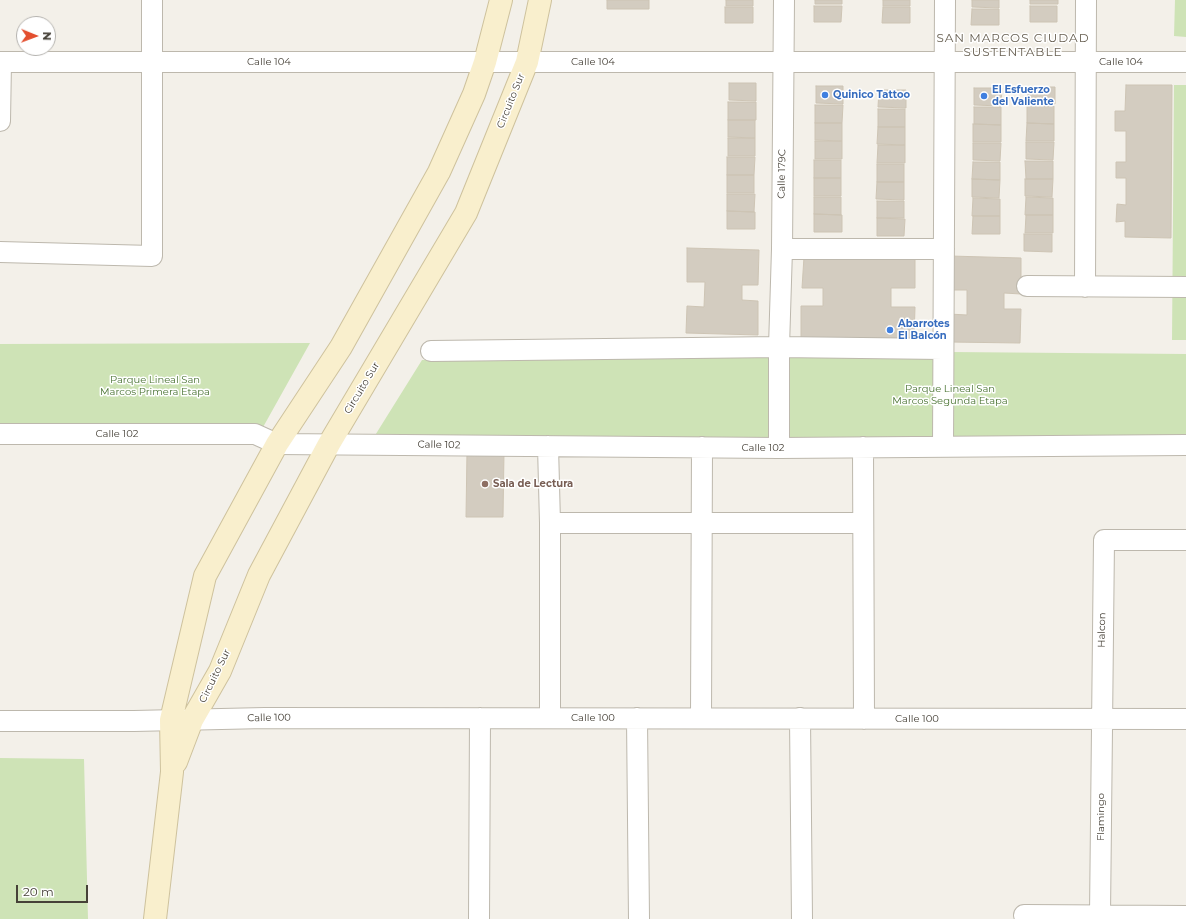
<!DOCTYPE html>
<meta charset="utf-8">
<style>
body{margin:0}
#map{position:relative;width:1186px;height:919px;overflow:hidden;background:#f3f0e9;font-family:Montserrat,sans-serif}
canvas{display:block}
.north{position:absolute;left:16px;top:16px;width:40px;height:40px;box-sizing:border-box;background:#fff;border:1px solid #b5b3af;border-radius:50%;rotate:91deg;font-size:11px;font-weight:700;line-height:16px;text-align:center;color:#464138}
.north::after{content:'';display:block;margin:auto;width:14px;height:18px;background:#e34f2f;clip-path:polygon(50% 0,100% 100%,50% 72%,0 100%)}
.scale{position:absolute;left:16px;top:885px;width:72px;height:18px;box-sizing:border-box;border:2px solid #464138;border-top:0;padding-left:5px;font-size:12px;line-height:14px;white-space:nowrap;color:#464138;-webkit-text-stroke:3px #fff;paint-order:stroke}
</style>
<div id="map">
<canvas width="1186" height="919"></canvas>
<div class="north">N</div>
<div class="scale">20 m</div>
</div>
<script>
const ctx = document.querySelector('canvas').getContext('2d');
ctx.lineJoin = 'round';
function paint(path, color) { ctx.fillStyle = color; ctx.fill(path, 'evenodd'); }
const shape = rows => new Path2D(rows.map(r => 'M' + r).join(''));
function trace(path, color, width, dash) { ctx.strokeStyle = color; ctx.lineWidth = width; ctx.lineCap = dash ? 'butt' : 'round'; ctx.setLineDash(dash || []); ctx.stroke(path); }
function drawText(font, color, halo, rows, align = 'center') {
  ctx.font = font + ' Montserrat,sans-serif'; ctx.lineWidth = 3; ctx.setLineDash([]); ctx.textBaseline = 'middle'; ctx.strokeStyle = halo; ctx.fillStyle = color; for (const [text, x, y, turn = 0] of rows) {
    ctx.save(); ctx.translate(x, y); ctx.rotate((+turn || 0) * Math.PI / 180); ctx.textAlign = isNaN(turn) ? turn : align; if (halo) ctx.strokeText(text, 0, 0); ctx.fillText(text, 0, 0); ctx.restore();
  }
}
paint(shape([
 [1175,0,1186,0,1186,37,1174,36],
 [1174,85,1186,85,1186,340,1172,340],
 [310,343,262,429,0,428,0,344],
 [951,352,1186,354,1186,436,863,439,374,437,422,360],
 [0,758,84,759,88,919,0,919]
]), '#cee3b6');
const building = shape([
 [607,0,649,0,649,9,607,9,607,0],
 [726,0,753,0,753,6,726,6,726,0],
 [815,0,842,0,842,4,815,4,815,0],
 [883,0,910,0,910,6,883,6,883,0],
 [972,0,999,0,999,8,972,7,972,0],
 [1030,0,1058,0,1058,4,1030,4,1030,0],
 [814,6,842,6,841,22,814,22,814,6],
 [1030,6,1057,6,1057,22,1030,22,1030,6],
 [725,7,753,7,753,23,725,23,725,7],
 [883,7,910,7,910,23,882,23,883,7],
 [972,9,999,9,999,25,971,25,972,9],
 [729,83,756,83,756,101,729,100,729,83],
 [1126,85,1172,85,1171,238,1125,237,1125,221,1116,222,1117,204,1126,205,1126,178,1116,178,1116,162,1126,162,1126,131,1115,131,1115,111,1125,111,1126,85],
 [816,86,843,86,843,104,816,103,816,86],
 [1028,87,1055,87,1055,104,1027,104,1028,87],
 [974,88,1002,88,1001,106,974,105,974,88],
 [879,90,906,90,906,108,878,107,879,90],
 [728,102,756,102,756,120,728,120,728,102],
 [815,105,843,105,842,123,815,123,815,105],
 [1027,105,1054,106,1054,124,1027,123,1027,105],
 [974,107,1001,107,1001,125,974,124,974,107],
 [878,109,905,109,905,127,878,127,878,109],
 [728,120,755,120,755,138,728,137,728,120],
 [815,123,842,123,842,141,815,140,815,123],
 [1027,123,1054,124,1054,141,1026,141,1027,123],
 [973,124,1001,125,1001,142,973,142,973,124],
 [878,127,905,127,905,145,877,144,878,127],
 [728,138,755,138,755,156,728,156,728,138],
 [815,141,842,141,842,159,815,159,815,141],
 [1026,142,1054,142,1053,160,1026,159,1026,142],
 [973,143,1001,143,1000,161,973,160,973,143],
 [878,145,905,145,905,163,877,163,878,145],
 [727,157,755,157,754,175,727,175,727,157],
 [814,160,841,160,841,178,814,178,814,160],
 [1025,161,1053,161,1053,179,1026,179,1025,161],
 [973,162,1000,162,1000,180,972,179,973,162],
 [877,164,904,164,904,182,877,182,877,164],
 [727,175,754,175,754,193,727,193,727,175],
 [814,178,841,178,841,196,814,196,814,178],
 [972,179,1000,180,999,198,972,197,972,179],
 [1025,179,1053,179,1052,197,1025,196,1025,179],
 [877,182,904,182,904,200,876,199,877,182],
 [727,194,755,194,754,212,727,211,727,194],
 [814,197,841,197,841,215,814,214,814,197],
 [1026,197,1053,198,1053,215,1025,215,1026,197],
 [973,198,1000,199,1000,216,972,216,973,198],
 [877,201,904,201,904,218,877,218,877,201],
 [727,211,755,212,755,229,727,229,727,211],
 [814,214,842,215,842,232,814,232,814,214],
 [1026,215,1053,215,1053,233,1025,233,1026,215],
 [973,216,1000,216,1000,234,972,234,973,216],
 [877,218,905,219,904,236,877,236,877,218],
 [1024,234,1052,234,1052,252,1024,251,1024,234],
 [687,248,759,250,758,285,742,285,742,300,758,301,758,335,686,333,687,306,704,307,705,282,687,282,687,248],
 [950,256,1021,258,1021,294,1004,293,1004,309,1021,309,1020,343,949,342,949,314,967,315,967,290,949,290,950,256],
 [804,257,915,257,915,288,891,288,891,307,915,307,914,340,801,338,801,306,823,306,823,288,802,288,804,257],
 [467,451,504,452,503,517,466,517,467,451]
]);
paint(building, '#d3ccc0');
trace(building, '#cdc4b4', 1);
const street = shape([
 [0,62,1186,62],
 [0,121,1,62],
 [782,249,944,249],
 [0,252,152,256,152,0],
 [1027,286,1186,287],
 [1085,287,1086,0],
 [431,351,779,347,943,349],
 [0,434,255,434,277,444,779,448,1186,445],
 [548,446,550,523,550,718],
 [863,447,864,719],
 [943,447,945,0],
 [779,448,779,347,782,249,784,0],
 [550,523,863,523],
 [637,718,639,919],
 [701,718,702,447],
 [800,718,802,919],
 [0,721,134,721,265,718,1186,719],
 [1024,915,1186,916],
 [1100,915,1104,540,1186,540],
 [479,919,480,718]
]);
const secondary = shape([
 [176,762,192,720,220,671,259,575,329,444,466,213,527,62,540,0],
 [155,919,172,772,171,720,205,576,277,444,341,347,439,172,474,94,485,62,501,0]
]);
trace(street, '#bdb8ad', 22);
trace(secondary, '#cec29d', 24);
trace(street, '#fff', 20);
trace(secondary, '#f9efcd', 22);
for (const [x, y, r, color] of [
 [825,95,4,"#3f7fe0"],
 [984,96,4,"#3f7fe0"],
 [890,330,4,"#3f7fe0"],
 [485,484,4,"#8d6e63"]
]) { const dot = new Path2D(); dot.arc(x, y, r, 0, 2 * Math.PI); ctx.fillStyle = color; ctx.fill(dot); trace(dot, '#fff', 1.5); }
drawText('10px', '#464138', '#fff', [
 ["Calle 104",269,62],
 ["Calle 104",593,62],
 ["Calle 104",1121,62],
 ["Circuito Sur",511,101,-68],
 ["Calle 179C",782,174,-89],
 ["Circuito Sur",362,388,-59],
 ["Calle 102",117,434],
 ["Calle 102",439,445,1],
 ["Calle 102",763,448],
 ["Halcon",1102,630,-89],
 ["Circuito Sur",215,676,-64],
 ["Calle 100",269,718,-1],
 ["Calle 100",593,718],
 ["Calle 100",917,719],
 ["Flamingo",1101,817,-90]
]);
drawText('bold 10px', '#366cbe', '#fff', [
 ["El Esfuerzo",992,90],
 ["del Valiente",992,102],
 ["Quinico Tattoo",833,95],
 ["Abarrotes",898,324],
 ["El Balcón",898,336]
], 'left');
drawText('10px', '#487231', '#fff', [
 ["Parque Lineal San",155,380],
 ["Marcos Primera Etapa",155,392],
 ["Parque Lineal San",950,389],
 ["Marcos Segunda Etapa",950,401]
]);
drawText('bold 10px', '#785e54', '#fff', [
 ["Sala de Lectura",493,484]
], 'left');
ctx.letterSpacing = '1px';
drawText('12px', '#675f51', '#fff', [
 ["SAN MARCOS CIUDAD",1013,38],
 ["SUSTENTABLE",1013,52]
]);
ctx.letterSpacing = '0px';
</script>
